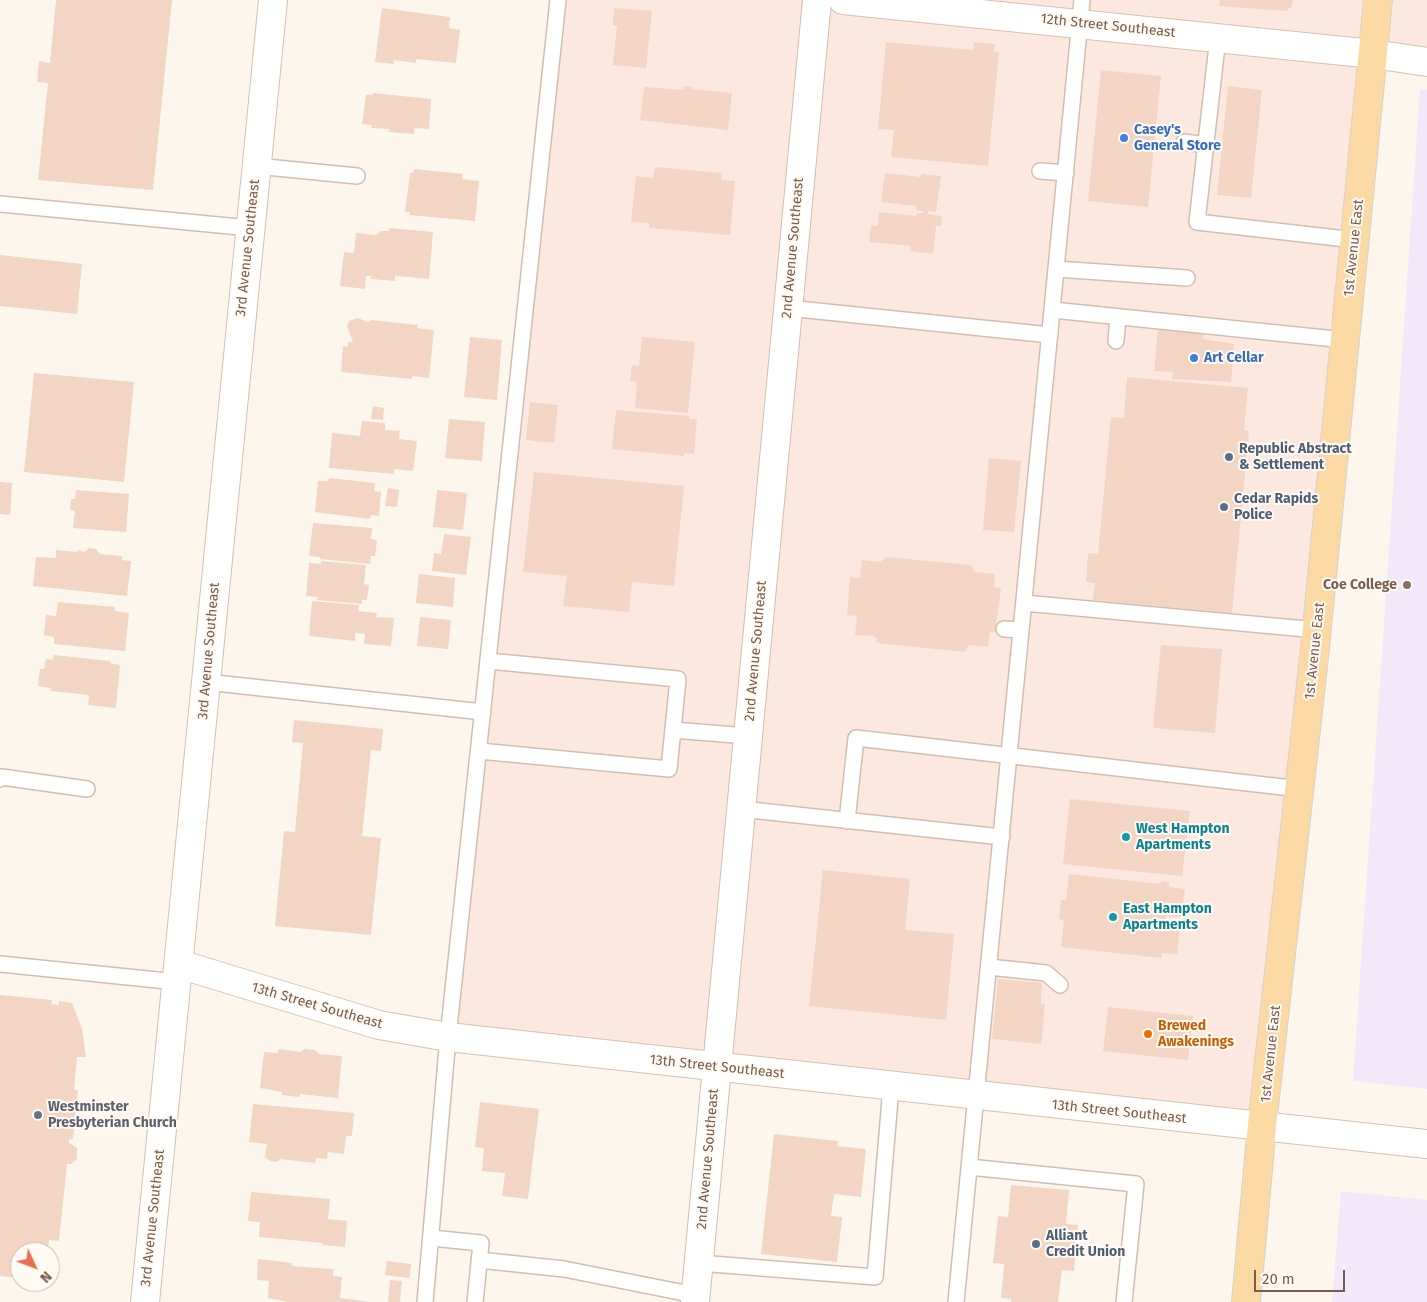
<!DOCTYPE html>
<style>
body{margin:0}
#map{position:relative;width:1427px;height:1302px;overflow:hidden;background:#fdf6ec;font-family:"Fira Sans",sans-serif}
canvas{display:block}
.north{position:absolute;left:10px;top:1242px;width:50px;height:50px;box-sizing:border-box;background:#fffaf3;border:1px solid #cabbb1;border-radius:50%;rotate:133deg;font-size:14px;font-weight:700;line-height:20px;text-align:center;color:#7a5c4d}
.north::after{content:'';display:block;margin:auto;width:18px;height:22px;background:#e76f51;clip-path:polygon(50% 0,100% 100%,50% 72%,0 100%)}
.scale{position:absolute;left:1254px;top:1270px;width:91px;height:22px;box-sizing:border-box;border:2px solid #7a5c4d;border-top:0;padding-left:6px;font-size:15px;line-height:18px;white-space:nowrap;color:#7a5c4d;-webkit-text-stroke:4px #fffaf3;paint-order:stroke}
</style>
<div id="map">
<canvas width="1427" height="1302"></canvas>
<div class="north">N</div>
<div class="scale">20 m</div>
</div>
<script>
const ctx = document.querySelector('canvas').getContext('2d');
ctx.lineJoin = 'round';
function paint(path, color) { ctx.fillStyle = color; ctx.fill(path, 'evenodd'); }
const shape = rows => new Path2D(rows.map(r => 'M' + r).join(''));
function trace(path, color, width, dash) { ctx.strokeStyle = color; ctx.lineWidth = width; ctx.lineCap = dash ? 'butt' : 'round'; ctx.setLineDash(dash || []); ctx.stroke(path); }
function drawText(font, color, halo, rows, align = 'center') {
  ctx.font = font + ' "Fira Sans",sans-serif'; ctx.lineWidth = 4; ctx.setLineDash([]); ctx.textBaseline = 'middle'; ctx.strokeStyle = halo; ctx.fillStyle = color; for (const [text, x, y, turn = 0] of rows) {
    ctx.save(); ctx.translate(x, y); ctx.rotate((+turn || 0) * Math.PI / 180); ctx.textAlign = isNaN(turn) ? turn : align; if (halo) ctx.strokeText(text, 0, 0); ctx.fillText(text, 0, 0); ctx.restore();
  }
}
paint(shape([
 [559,0,1427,0,1427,64,1374,54,1262,1125,448,1037]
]), '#fde8e0');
paint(shape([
 [1420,89,1427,90,1427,1089,1353,1081],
 [1341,1191,1427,1200,1427,1302,1332,1302]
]), '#f3e8fa');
paint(shape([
 [56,0,172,0,153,190,38,180,48,83,37,82,39,61,50,63],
 [1220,0,1293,0,1292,6,1286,11,1219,6],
 [382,8,450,17,449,28,460,30,456,63,416,59,416,63,394,60,394,64,375,62],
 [614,8,652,11,646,68,613,65,617,26,613,25],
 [886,42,973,50,974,42,995,44,994,51,999,52,988,166,891,157,894,130,878,129],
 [1101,70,1161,76,1148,207,1088,201],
 [684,86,692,87,693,89,732,93,728,130,640,120,644,87,683,90],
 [1228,86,1262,90,1251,198,1217,195],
 [373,93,431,99,429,129,414,128,414,134,389,132,389,129,371,128,372,125,362,124,366,95,373,95],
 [655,167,722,173,721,180,735,181,730,235,649,228,649,223,631,222,636,176,653,178],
 [414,169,463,174,462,179,479,181,475,221,409,215,410,212,405,212,410,173,413,173],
 [885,173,921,177,921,174,941,176,936,212,928,211,928,214,942,216,941,226,936,226,933,254,910,251,911,246,869,242,871,225,878,226,879,212,916,216,917,213,923,213,923,211,916,210,916,206,881,202],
 [389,228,433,232,429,279,395,276,395,281,371,279,371,276,366,276,365,289,340,286,344,252,354,253,356,233,376,235,381,231,389,231],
 [0,255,82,264,77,314,0,306],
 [358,318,368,322,371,320,418,325,417,328,434,330,429,378,412,376,412,379,341,372,343,346,348,347,348,342,353,342,347,326,349,321],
 [1158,329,1204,333,1203,339,1234,344,1231,382,1172,379,1173,372,1154,371],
 [470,337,502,340,497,400,464,397],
 [642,337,695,342,688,413,635,408,637,382,630,381,632,365,639,366],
 [34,373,134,382,124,482,24,472],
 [1127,377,1248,388,1244,430,1249,431,1232,613,1093,600,1095,583,1086,582,1088,553,1098,554,1111,417,1124,418],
 [530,402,558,405,554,443,526,440],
 [373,406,384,408,383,420,371,419],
 [616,410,689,416,689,419,697,419,694,454,684,453,684,456,612,449],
 [449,419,485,422,482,461,445,458],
 [362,421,385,423,385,430,400,431,399,439,417,441,413,471,394,469,394,474,329,468,332,433,360,436],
 [989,458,1021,461,1014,532,983,530],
 [534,472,684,486,674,586,632,582,629,612,563,606,567,576,523,572],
 [329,478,375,483,374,491,381,492,379,516,371,515,370,519,315,512,318,481,328,481],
 [0,482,12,483,10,515,0,514],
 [388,488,399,490,397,507,385,506],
 [76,490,129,494,126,532,73,528,75,511,70,510,71,499,75,499],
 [437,490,467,493,463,530,433,527],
 [313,523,372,528,371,539,377,540,375,556,371,556,370,564,320,559,320,557,309,556],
 [444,534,471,537,466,575,432,571,434,553,441,554],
 [89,548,96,549,100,554,122,556,122,560,131,561,127,596,33,586,36,557,56,558,56,550,77,552,77,550,85,552],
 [886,557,971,565,975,572,995,574,994,587,1001,588,995,633,990,632,988,647,969,645,965,652,876,643,877,639,874,636,855,635,857,616,847,615,850,577,860,578,862,560,880,562],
 [321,561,366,565,364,584,369,585,367,600,362,600,362,604,317,600,317,597,306,596,309,563,321,564],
 [419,574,455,578,453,607,416,603],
 [312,601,359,605,358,611,377,613,376,617,394,618,391,646,364,644,365,634,355,633,355,641,309,636],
 [58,602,115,607,115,611,129,613,125,651,54,644,54,637,44,635,46,615,56,616],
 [420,617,451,620,448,649,417,646],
 [1161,645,1222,649,1215,733,1153,728],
 [54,655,110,661,110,663,120,665,116,708,88,705,89,695,51,691,51,688,38,686,40,669,44,669,46,659,53,660],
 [294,720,383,729,381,751,371,750,362,836,381,838,371,935,275,926,284,831,295,832,303,743,292,742],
 [1070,799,1190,811,1182,876,1063,864],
 [823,870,910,879,905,930,954,934,946,1020,809,1006],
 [1069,874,1161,884,1161,881,1169,882,1169,887,1185,889,1181,917,1166,916,1165,925,1180,927,1177,954,1162,953,1161,958,1061,947,1064,920,1059,919,1061,900,1066,900],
 [998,979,1042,983,1041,1003,1045,1004,1041,1044,992,1039],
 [0,995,52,1000,51,1004,59,1005,59,1001,72,1003,82,1029,86,1057,77,1057,74,1090,78,1090,73,1139,69,1139,69,1143,77,1148,77,1159,71,1164,67,1164,59,1241,49,1240,48,1252,20,1252,20,1278,0,1276],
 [1108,1007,1193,1016,1188,1060,1103,1051],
 [278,1049,301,1052,304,1049,315,1050,319,1054,342,1056,338,1098,300,1094,299,1097,282,1095,282,1092,260,1088,264,1052,278,1053],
 [480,1102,539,1109,528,1199,502,1196,505,1173,482,1171,484,1148,475,1147],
 [253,1104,354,1113,352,1136,346,1136,344,1154,328,1152,327,1159,316,1158,315,1163,280,1159,277,1162,270,1161,265,1157,267,1144,249,1142],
 [774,1134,838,1141,837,1146,866,1149,861,1197,834,1194,831,1216,842,1217,837,1262,761,1254],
 [1011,1185,1069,1190,1066,1224,1078,1225,1074,1271,1062,1270,1058,1302,1011,1302,1011,1299,1001,1298,1004,1264,993,1263,998,1216,1008,1217],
 [251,1192,330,1199,328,1219,347,1221,345,1247,322,1245,323,1243,259,1237,260,1222,248,1221],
 [258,1259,292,1263,291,1266,333,1269,333,1276,342,1277,340,1298,370,1302,290,1302,268,1298,269,1281,257,1280],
 [387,1261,411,1264,409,1278,385,1275],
 [390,1280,402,1281,400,1302,388,1302]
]), '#f3d5c3');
const service = shape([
 [1218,37,1197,222,1355,240],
 [1184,142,1206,145],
 [256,166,357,176],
 [1040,171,1066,173],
 [0,204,250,228],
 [1056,269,1187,278],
 [788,308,1050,335],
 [1053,310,1345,340],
 [1116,341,1118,317],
 [1024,603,1317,630],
 [1004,629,1021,630],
 [206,682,483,712],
 [673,730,748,736],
 [479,751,669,769,678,679,488,661],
 [0,779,2,777,87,789],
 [741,809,1002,837],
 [847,821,856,738,1300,789],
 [0,964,177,982],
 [989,967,1046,973,1060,985],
 [969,1167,1136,1184,1124,1302],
 [431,1238,481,1243,475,1302],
 [479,1260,564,1269,695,1295],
 [699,1263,875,1277,891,1087],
 [425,1302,448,1037,558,0],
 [956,1302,1082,0]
]);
const minor = shape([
 [695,1302,817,0]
]);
const secondary = shape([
 [843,0,1373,54,1427,62],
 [179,964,379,1025,448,1037,1427,1144],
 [145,1302,273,0]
]);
const primary = shape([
 [1246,1302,1262,1125,1315,648,1378,0]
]);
trace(service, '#d1beb0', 18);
trace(minor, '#d1beb0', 30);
trace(secondary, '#d6c0b0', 30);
trace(primary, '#dad1cd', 30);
trace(service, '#fff', 15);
trace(minor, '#fff', 28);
trace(secondary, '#fff', 28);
trace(primary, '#fbd9a5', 28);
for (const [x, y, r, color] of [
 [1124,138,5,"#3f7fe0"],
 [1194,358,5,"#3f7fe0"],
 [1229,457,5,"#5c6f8a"],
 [1224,507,5,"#5c6f8a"],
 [1407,585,5,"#8d6e63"],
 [1126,837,5,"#0f9aa8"],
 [1113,917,5,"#0f9aa8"],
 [1148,1034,5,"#e8710a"],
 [38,1115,5,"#6b7280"],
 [1036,1244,5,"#5c6f8a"]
]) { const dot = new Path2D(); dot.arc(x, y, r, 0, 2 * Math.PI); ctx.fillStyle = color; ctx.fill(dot); trace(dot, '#fffaf3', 2); }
drawText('14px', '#7a5c4d', '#fffaf3', [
 ["12th Street Southeast",1108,26,6],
 ["3rd Avenue Southeast",248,248,-84],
 ["2nd Avenue Southeast",793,248,-85],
 ["1st Avenue East",1354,248,-84],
 ["3rd Avenue Southeast",209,651,-85],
 ["2nd Avenue Southeast",756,651,-85],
 ["1st Avenue East",1315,651,-84],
 ["13th Street Southeast",317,1006,16],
 ["1st Avenue East",1271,1054,-84],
 ["13th Street Southeast",717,1067,6],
 ["13th Street Southeast",1119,1112,6],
 ["2nd Avenue Southeast",708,1159,-85],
 ["3rd Avenue Southeast",153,1218,-84]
]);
drawText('bold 14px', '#366cbe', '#fffaf3', [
 ["Casey's",1134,130],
 ["General Store",1134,146],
 ["Art Cellar",1204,358]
], 'left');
drawText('bold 14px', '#4e5e75', '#fffaf3', [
 ["Republic Abstract",1239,449],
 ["& Settlement",1239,465],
 ["Cedar Rapids",1234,499],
 ["Police",1234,515],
 ["Alliant",1046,1236],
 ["Credit Union",1046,1252]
], 'left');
drawText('bold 14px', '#785e54', '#fffaf3', [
 ["Coe College",1397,585]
], 'right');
drawText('bold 14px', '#0d838f', '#fffaf3', [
 ["West Hampton",1136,829],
 ["Apartments",1136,845],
 ["East Hampton",1123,909],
 ["Apartments",1123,925]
], 'left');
drawText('bold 14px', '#c56008', '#fffaf3', [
 ["Brewed",1158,1026],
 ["Awakenings",1158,1042]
], 'left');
drawText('bold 14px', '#5b616d', '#fffaf3', [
 ["Westminster",48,1107],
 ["Presbyterian Church",48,1123]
], 'left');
</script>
